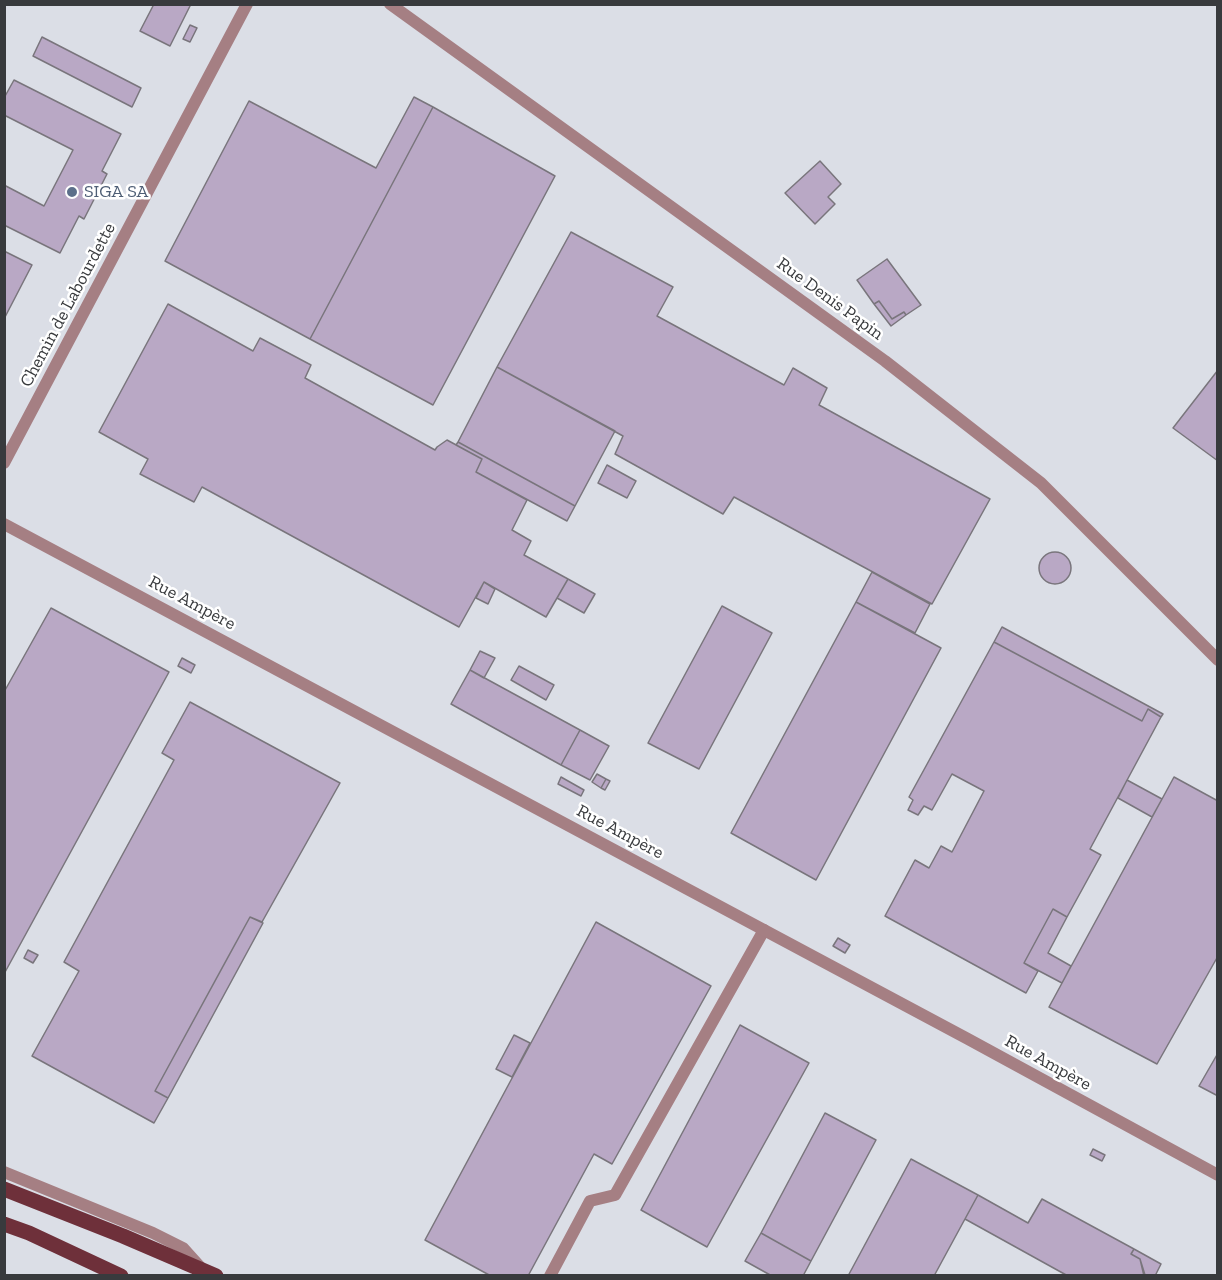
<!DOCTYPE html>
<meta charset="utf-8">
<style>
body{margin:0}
#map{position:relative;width:1222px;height:1280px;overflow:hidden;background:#dbdee6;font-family:"Zilla Slab",serif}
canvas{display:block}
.frame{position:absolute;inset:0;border:6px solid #383a3d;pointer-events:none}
</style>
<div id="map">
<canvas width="1222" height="1280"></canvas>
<div class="frame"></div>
</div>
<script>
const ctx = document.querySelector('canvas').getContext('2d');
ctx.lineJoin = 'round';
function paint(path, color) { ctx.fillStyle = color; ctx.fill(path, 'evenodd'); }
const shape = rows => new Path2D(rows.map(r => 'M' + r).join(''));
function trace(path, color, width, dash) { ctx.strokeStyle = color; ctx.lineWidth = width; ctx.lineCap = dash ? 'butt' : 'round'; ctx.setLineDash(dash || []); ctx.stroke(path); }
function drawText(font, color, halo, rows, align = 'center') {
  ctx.font = font + ' "Zilla Slab",serif'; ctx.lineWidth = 5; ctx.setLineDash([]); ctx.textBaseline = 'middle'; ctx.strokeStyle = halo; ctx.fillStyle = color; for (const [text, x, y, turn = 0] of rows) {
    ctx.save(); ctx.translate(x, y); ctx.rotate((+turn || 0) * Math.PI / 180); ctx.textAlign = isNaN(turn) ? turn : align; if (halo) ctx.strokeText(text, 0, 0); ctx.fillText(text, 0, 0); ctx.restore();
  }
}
const building = shape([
 [154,4,191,4,170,46,140,31,154,4],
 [190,25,197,28,190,42,183,39,190,25],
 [42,37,141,88,132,107,33,56,42,37],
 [14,80,121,134,102,171,107,174,84,219,79,216,60,253,4,225,4,185,44,206,73,150,4,115,4,98,14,80],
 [414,97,433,107,310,339,165,261,249,101,376,168,414,97],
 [433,107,555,176,433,405,310,339,433,107],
 [820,161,841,184,828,197,835,204,815,224,785,193,820,161],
 [571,232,673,287,657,316,784,385,793,368,827,388,819,405,990,499,932,604,734,497,723,514,615,454,623,436,497,367,571,232],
 [4,251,32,265,4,319,4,251],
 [887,259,921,305,906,315,904,312,892,319,879,301,874,304,857,280,887,259],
 [879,301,892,319,904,312,906,315,891,326,874,304,879,301],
 [168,304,253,351,260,338,311,365,305,378,435,450,437,447,447,440,482,459,476,472,527,500,512,530,531,541,524,555,568,579,546,617,484,582,459,627,202,487,194,502,140,474,148,459,99,432,168,304],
 [497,367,615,431,575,506,458,442,497,367],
 [1218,370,1218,461,1173,428,1218,370],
 [458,442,575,506,567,521,476,472,482,459,456,445,458,442],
 [607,465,636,481,627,498,598,483,607,465],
 '1039 568a16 16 0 1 1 32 0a16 16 0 1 1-32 0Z',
 [872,572,930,604,915,633,856,602,872,572],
 [568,579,595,594,584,613,557,598,568,579],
 [484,582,495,589,488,604,476,598,484,582],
 [856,602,941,648,816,880,731,833,856,602],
 [722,606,772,633,699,769,648,743,722,606],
 [51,608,169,672,4,974,4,692,51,608],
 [1002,627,1163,714,1161,717,1148,709,1142,721,994,642,1002,627],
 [994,642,1142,721,1148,709,1161,717,1090,849,1101,855,1067,917,1053,909,1024,963,1038,971,1026,993,885,916,915,860,929,868,941,846,952,852,984,791,952,774,932,810,924,806,918,815,908,810,913,800,909,797,994,642],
 [480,651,495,658,484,678,470,670,480,651],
 [182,658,195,665,191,673,178,666,182,658],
 [519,666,554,685,546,700,511,680,519,666],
 [470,670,580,730,561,765,451,704,470,670],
 [190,702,340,783,262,922,250,917,228,957,155,1091,168,1098,154,1123,32,1056,79,971,64,962,174,760,162,753,190,702],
 [580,730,609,746,590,780,561,765,580,730],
 [597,774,606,779,601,788,592,782,597,774],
 [561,777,584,790,581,796,558,784,561,777],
 [1174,777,1218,801,1218,956,1157,1064,1049,1007,1174,777],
 [606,779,610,781,605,790,601,788,606,779],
 [1127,780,1162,799,1152,817,1118,798,1127,780],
 [1053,909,1067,917,1048,953,1071,966,1062,983,1024,963,1053,909],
 [250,917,263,923,168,1098,155,1091,250,917],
 [596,922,711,986,612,1164,594,1154,528,1276,491,1276,425,1240,596,922],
 [838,938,850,945,845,953,833,946,838,938],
 [28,950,38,955,33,963,24,958,28,950],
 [740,1025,809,1063,707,1247,641,1210,740,1025],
 [514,1035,530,1043,512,1077,496,1069,514,1035],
 [1218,1053,1218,1096,1199,1086,1218,1053],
 [825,1113,876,1140,811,1261,761,1233,825,1113],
 [1093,1149,1105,1155,1102,1161,1090,1155,1093,1149],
 [911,1159,978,1195,934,1276,848,1276,911,1159],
 [978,1195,1028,1223,1042,1199,1134,1249,1131,1254,1140,1259,1145,1275,1068,1276,965,1219,978,1195],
 [761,1233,811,1261,803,1276,772,1276,745,1261,761,1233],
 [1134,1249,1161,1264,1155,1276,1144,1276,1140,1259,1131,1254,1134,1249]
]);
paint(building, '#b9a8c5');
trace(building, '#79757c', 1.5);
trace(shape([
 [550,1276,590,1201,615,1195,764,930]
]), '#a57f83', 12);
trace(shape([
 [390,4,885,361,1041,483,1218,660],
 [4,463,247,4],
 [4,524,968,1039,1218,1175],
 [4,1172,153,1233,183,1248,201,1268]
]), '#a57f83', 12);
trace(shape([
 [4,1189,123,1236,216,1276],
 [4,1224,29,1233,121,1276]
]), '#6e303a', 15);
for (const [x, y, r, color] of [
 [72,192,6,"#5c6f8a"]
]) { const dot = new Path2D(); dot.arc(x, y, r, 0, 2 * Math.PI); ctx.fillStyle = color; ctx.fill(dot); trace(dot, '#fff', 2); }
drawText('18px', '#4e5e75', '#fff', [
 ["SIGA SA",84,192]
], 'left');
drawText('18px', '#383a3d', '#fff', [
 ["Rue Denis Papin",830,299,36],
 ["Chemin de Labourdette",68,305,-62],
 ["Rue Ampère",192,603,28],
 ["Rue Ampère",620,832,28],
 ["Rue Ampère",1048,1063,29]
]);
</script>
